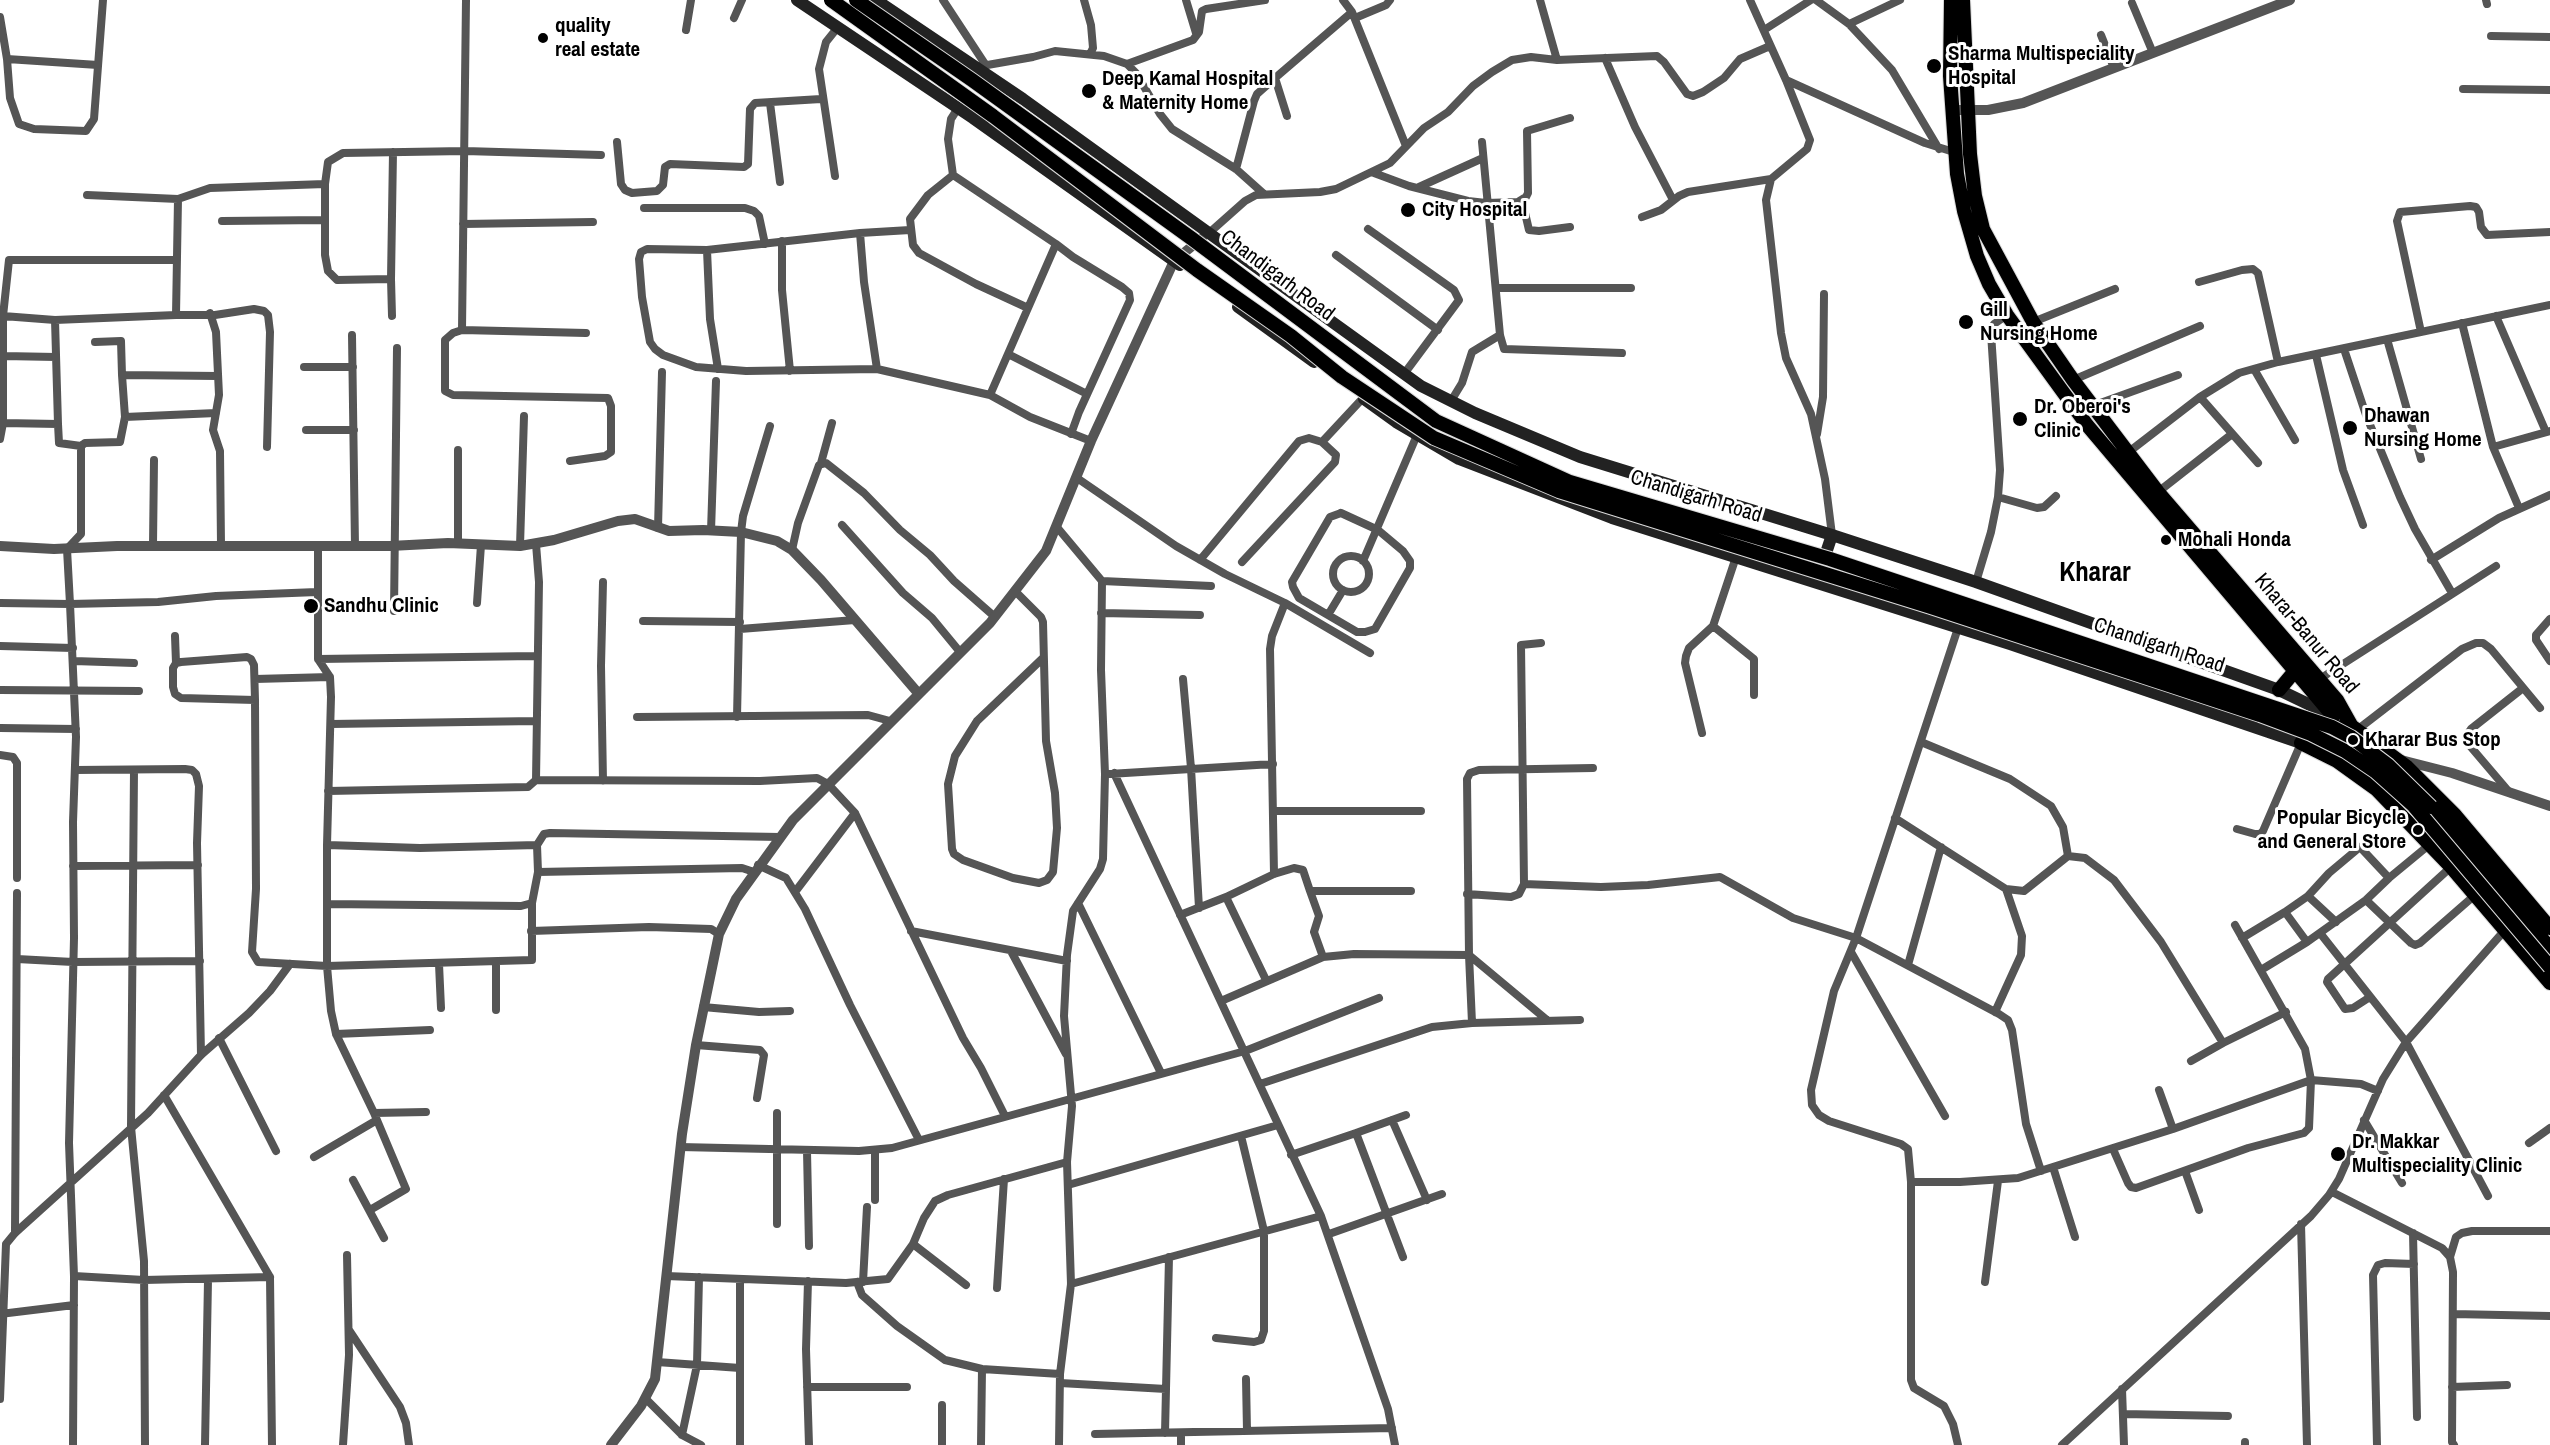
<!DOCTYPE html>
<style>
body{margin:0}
canvas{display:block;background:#fff}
</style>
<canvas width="2550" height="1445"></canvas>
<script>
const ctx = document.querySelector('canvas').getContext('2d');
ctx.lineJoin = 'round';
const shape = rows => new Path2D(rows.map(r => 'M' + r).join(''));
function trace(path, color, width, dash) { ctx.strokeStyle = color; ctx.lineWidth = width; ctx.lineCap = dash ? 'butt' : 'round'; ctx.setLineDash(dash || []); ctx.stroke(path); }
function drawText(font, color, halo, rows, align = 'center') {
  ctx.font = font + ' "Archivo Narrow",sans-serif'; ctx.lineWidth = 6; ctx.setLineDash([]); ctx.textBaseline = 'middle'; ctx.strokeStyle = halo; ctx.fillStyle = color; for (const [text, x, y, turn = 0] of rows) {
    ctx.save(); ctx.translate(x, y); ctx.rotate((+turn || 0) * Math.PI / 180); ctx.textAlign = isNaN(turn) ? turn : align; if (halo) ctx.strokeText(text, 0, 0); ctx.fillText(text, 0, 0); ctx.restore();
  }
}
const trunk = shape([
 [1951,0,1950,76,1957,174,1964,211,1977,256,1989,284,2007,315,2087,425,2333,716,2322,753],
 [1963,0,1970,154,1975,196,1983,229,2033,322,2073,380,2158,492,2337,700,2351,725,2337,761],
 [2279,690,2294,672],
 [2346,722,2407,767,2455,815,2550,928],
 [2301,743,2337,761,2376,789,2451,867,2550,983],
 [2431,807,2550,948]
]);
trace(trunk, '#dbdbdb', 16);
trace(shape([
 [466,0,462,330,453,333,445,340,445,391,453,395,608,398,611,406,611,452,605,456,570,461],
 [943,0,985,64],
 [1084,0,1091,25,1093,48,1090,54],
 [1186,0,1196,33],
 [1343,0,1352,12,1406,146],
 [1540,0,1557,60],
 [1750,0,1786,80,1810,140,1807,149,1771,179,1766,200,1781,333,1786,358,1811,414,1825,479,1832,535],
 [1816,0,1849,24,1892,70,1939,149],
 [2486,0,2487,4],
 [2132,3,2153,53],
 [0,17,7,59,10,98,19,124,34,129,86,131,94,119,103,0],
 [734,18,742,0],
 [1355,18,1386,5,1390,0],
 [1849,24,1900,0],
 [686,30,691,0],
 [1764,30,1811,0],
 [2101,35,2114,68],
 [2491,36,2550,37],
 [1605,58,1635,127,1673,200],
 [7,59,98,65],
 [1127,64,1193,40,1199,32,1202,11,1206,9,1265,0],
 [976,67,1033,57,1055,51,1104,56,1127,64,1136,73,1160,114,1172,129,1236,169,1264,194],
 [1275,78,1352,12],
 [1786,80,1925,143,1957,153],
 [2463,89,2550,90],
 [770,103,780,182],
 [958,108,951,119,948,139,953,175,1056,244],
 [617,142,621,184,625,190,632,193,657,191,663,185,665,167,670,164,744,167,748,164,750,109,755,103,821,99],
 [1482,142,1500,335,1504,349,1622,353],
 [1236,169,1254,101,1257,94,1275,78,1287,116],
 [1374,173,1409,186,1468,201,1486,203,1518,202,1526,197,1528,193,1527,131,1570,118],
 [953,175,928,195,910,219,913,245,919,253,976,284,1028,308],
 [835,176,819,69,826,42,838,27],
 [325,184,325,255,328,271,337,280,391,279,393,152],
 [1419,187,1483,158],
 [87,195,178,199],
 [1522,200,1529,230,1539,231,1570,227],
 [644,208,745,208,754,211,759,216,765,244],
 [1642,217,1661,210,1679,196,1688,192,1771,179],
 [222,221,325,220],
 [463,224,593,222],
 [1368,229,1454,290,1459,300,1404,374],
 [910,230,860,233,864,282,877,369,990,395,1030,417,1091,441],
 [860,233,707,250,647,249,641,252,639,259,642,297,650,342,655,349,663,355,696,367,746,371,877,369],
 [1209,233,1245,201,1256,195,1320,192,1336,189,1390,163,1424,128,1448,112,1473,86,1492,72,1512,60,1531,57,1557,60,1657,56,1664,62,1687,94,1693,96,1703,92,1724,78,1740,59,1770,46],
 [782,241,782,290,790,371],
 [707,250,710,319,718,369],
 [1336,255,1438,330],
 [177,260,9,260,3,316,3,423,58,424,55,320,176,315,178,199,210,188,325,184,328,162,343,153,465,151,601,155],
 [391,279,392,316],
 [2199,282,2242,270,2253,269,2258,273,2278,362],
 [1496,288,1631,288],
 [210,313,216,332,219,395,213,430,220,451,221,545],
 [176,315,215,315,254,309,264,311,268,315,270,332,267,447],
 [3,316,55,320],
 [2496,316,2546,432],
 [2033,322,2115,289],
 [2462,323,2493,447,2519,508],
 [462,330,586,333],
 [2421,332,2397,221,2400,212,2470,206,2476,207,2479,212,2481,227,2487,235,2550,232],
 [352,335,355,546],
 [2387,339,2421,459],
 [95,342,121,341,122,375],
 [2344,349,2366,415,2400,497,2415,529,2452,593],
 [1008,354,1087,394],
 [2316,355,2343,470,2363,525],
 [3,356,56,357],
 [304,367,353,367],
 [2254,369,2295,440],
 [2073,380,2200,326],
 [990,395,1056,244,1073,257,1122,287,1129,293,1130,300,1079,412,1071,434],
 [2200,397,2258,463],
 [1451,401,1462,383,1472,352,1500,335],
 [2092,406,2178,375],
 [216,413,125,417,122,375,218,376],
 [58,424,59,443,81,446,85,443,120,442,125,417],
 [306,430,354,430],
 [1817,434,1823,397,1824,294],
 [0,439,3,423],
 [1322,442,1363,398],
 [81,446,81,534,67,549,70,604,158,602,216,596,317,592],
 [2493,447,2550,431],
 [2117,461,2200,397,2239,373,2278,362,2550,305],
 [821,463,832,423],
 [1077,478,1176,546,1225,574,1285,603,1272,636,1270,649,1274,874],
 [2158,492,2232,434],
 [1998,497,2037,508,2044,507,2056,496],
 [1341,513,1378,530,1403,551,1410,561,1410,568,1375,629,1365,632,1357,632,1299,598,1293,587,1292,582,1330,517,1341,513],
 [842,525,903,593,932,618,960,652],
 [1056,526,1102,581,1101,670,1105,774,1103,859,1100,869,1073,911,1067,955,1064,1016,1072,1106,1067,1162,1071,1284,1060,1374,1059,1445],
 [658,528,662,372],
 [711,531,716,381],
 [458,544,458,450],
 [536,544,539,582,536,780,760,781,817,778,828,784,855,813,963,1038,981,1068,1005,1116],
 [153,545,154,460],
 [318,546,318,659,330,677,331,697,327,845,327,966,331,1011,336,1034,374,1113,426,1112],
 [520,546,524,416],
 [792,550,798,523,819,465,826,463,864,493,900,530,930,555,954,581,995,617],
 '1333 574a18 18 0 1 1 36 0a18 18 0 1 1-36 0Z',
 [1736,557,1713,626,1754,659,1754,695],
 [1200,560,1299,441,1309,438,1322,442,1336,455,1335,462,1242,562],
 [2431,560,2499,518,2550,495],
 [1363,561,1417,435],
 [1102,581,1211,586],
 [1976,582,1991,532,1998,497,2000,470,1991,333,1994,324,2007,315],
 [1015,591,1041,617,1043,622,1046,741,1055,793,1057,828,1053,872,1047,880,1039,883,1013,878,963,860,954,854,952,849,948,784,955,756,977,721,1043,658],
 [0,603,70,604,76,737,73,822,74,938,69,1143,74,1276,73,1445],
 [477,603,481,545],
 [1285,603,1370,653],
 [394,611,397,348],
 [1101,613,1200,615],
 [1328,615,1343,590],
 [2550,619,2536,635,2536,640,2550,661],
 [643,621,740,622],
 [740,629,855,620],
 [175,636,176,663],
 [0,646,73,648],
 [318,659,536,656],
 [74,661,134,663],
 [255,679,330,677],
 [1183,679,1191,768,1199,908],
 [2318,680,2496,566],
 [0,690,139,691],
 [255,700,181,698,175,694,173,687,173,668,176,663,181,662,247,657,251,659,254,665,255,700,256,889,252,952,258,962,327,966,532,960,532,903],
 [637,717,868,715,890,721],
 [737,717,741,532,743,516,770,426],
 [331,724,536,721],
 [0,728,76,729],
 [2357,730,2462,649,2476,643,2483,643,2491,649,2540,708],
 [1702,733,1685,663,1686,656,1689,648,1713,626],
 [1921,742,2010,779,2051,806,2063,827,2068,856],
 [0,755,13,757,17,763,17,878],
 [75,770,185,769,192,770,196,774,199,786,197,843,201,1055],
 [134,770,131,1127,144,1261,145,1445],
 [1114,773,1321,1216,1388,1409,1395,1445],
 [1109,774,1273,764],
 [603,781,601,666,603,582],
 [328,791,528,787,536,780],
 [2510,793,2470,746,2467,735,2471,729,2523,688],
 [1274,811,1421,811],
 [1895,818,2006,889,2024,891,2068,856,2085,858,2114,880,2161,942,2223,1043],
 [2237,829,2255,834,2260,834,2263,831,2301,743],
 [327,845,420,848,537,845,538,872,532,903,521,906,327,904],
 [537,845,544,834,550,833,780,837],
 [758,865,786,878,805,909,850,1005,919,1140],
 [73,866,198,865],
 [538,872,742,868,754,872],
 [2389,878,2366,900,2307,942,2285,912,2308,896,2329,873,2360,847,2389,878,2429,845],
 [1524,884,1601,887,1648,885,1720,877,1793,918,1856,938,1999,1014,2008,1020,2012,1030,2026,1124,2041,1171],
 [1310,891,1319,916,1314,932,1323,957],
 [795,892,855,813],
 [1467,894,1511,897,1519,894,1524,884,1521,645,1541,643],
 [2308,896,2336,922],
 [1226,897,1266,980],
 [2366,900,2411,943,2415,945,2420,943,2475,895],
 [1078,903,1161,1073],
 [1180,915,1226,897,1274,874,1294,868,1303,870,1310,891,1411,891],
 [531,931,649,927,711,929,719,934],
 [911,931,1067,961],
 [2320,933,2406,1042,2488,1196],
 [2242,938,2285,912],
 [1011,951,1066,1054],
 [1851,952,1945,1116],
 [17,959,73,962,200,961],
 [496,962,496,1010],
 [439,964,441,1008],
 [1908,965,1941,847],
 [2261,970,2307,942],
 [2370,997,2353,1008,2345,1009,2327,982,2328,979,2451,867],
 [1221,1001,1323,957,1354,954,1469,955,1472,1023],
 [703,1007,759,1012,790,1011],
 [1995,1012,2021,955,2022,936,2006,889],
 [1547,1020,1469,955,1467,779,1470,773,1479,770,1593,768],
 [336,1034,430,1030],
 [219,1038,276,1151],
 [696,1045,760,1050,764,1055,757,1098],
 [2191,1061,2223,1043,2286,1012],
 [1260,1084,1432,1027,1472,1023,1580,1020],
 [2159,1090,2173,1129],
 [164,1095,270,1277],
 [777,1113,777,1224],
 [1392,1120,1427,1200],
 [2364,1120,2402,1183],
 [1356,1133,1406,1115],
 [2529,1143,2550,1128],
 [680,1147,859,1151,892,1148,1245,1051,1379,998],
 [2113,1149,2128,1183,2131,1187,2136,1188,2248,1148,2304,1133,2309,1128,2311,1080,2305,1049,2235,925],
 [875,1150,875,1200],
 [807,1151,809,1246],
 [1291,1155,1356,1133,1403,1257],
 [314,1157,377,1120],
 [2053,1167,2075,1237],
 [2185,1171,2199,1210],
 [353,1180,384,1238],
 [1911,1182,1960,1182,2018,1178,2173,1129,2311,1080,2361,1084,2378,1091],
 [1068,1185,1278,1125],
 [2332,1192,2442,1248,2450,1257,2453,1272,2452,1442,2454,1445],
 [370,1210,406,1189,374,1113],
 [2301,1224,2307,1445],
 [15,1233,17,893],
 [2413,1233,2417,1417],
 [1329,1234,1442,1194],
 [913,1244,966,1285],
 [2450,1257,2456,1237,2462,1233,2472,1231,2550,1231],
 [74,1276,144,1280,270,1277,272,1445],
 [666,1276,846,1283,888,1279,913,1244,924,1218,935,1201,948,1195,1067,1162],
 [808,1281,806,1349,809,1445],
 [857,1282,862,1295,897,1326,945,1360,982,1369,1060,1374],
 [863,1282,867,1207],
 [1985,1282,1998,1181],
 [1071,1284,1321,1216],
 [997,1288,1004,1179],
 [0,1314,74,1305],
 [2453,1314,2550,1316],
 [349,1330,400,1407,406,1423,409,1445],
 [1216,1338,1254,1342,1261,1340,1264,1331,1264,1231,1241,1136],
 [657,1362,740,1368],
 [1246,1379,1247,1431],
 [1060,1383,1166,1389],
 [807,1387,907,1387],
 [2452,1387,2507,1385],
 [2122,1389,2124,1445],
 [645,1398,682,1435,701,1445],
 [0,1399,6,1244,15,1233,148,1113,201,1055,249,1013,270,991,290,964],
 [942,1405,942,1445],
 [2123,1414,2228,1416],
 [1165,1433,1169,1257],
 [1181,1433,1181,1445],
 [1095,1434,1392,1428],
 [682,1435,697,1365,699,1277],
 [2245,1442,2245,1445],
 [205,1445,208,1280],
 [343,1445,349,1355,347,1255],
 [740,1445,740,1279],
 [981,1445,982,1369],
 [1958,1445,1953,1424,1944,1406,1914,1388,1911,1380,1911,1182,1908,1149,1901,1144,1829,1121,1819,1115,1812,1105,1811,1090,1834,991,1856,938,1958,628],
 [2062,1445,2311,1216,2329,1195,2339,1179,2383,1079,2406,1042,2505,930],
 [2377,1445,2373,1275,2378,1265,2385,1263,2414,1264]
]), '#555', 8);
trace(shape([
 [1953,110,1988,110,2023,103,2290,0],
 [0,546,54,549,117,546,390,546,448,543,520,546,554,540,618,521,635,519,669,531,703,530,741,532,777,541,792,550,821,580,918,693],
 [2401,760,2452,773,2550,806],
 [611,1445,641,1406,655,1379,682,1134,696,1045,719,934,736,899,793,820,990,623,1046,551,1091,441,1174,261,1202,238]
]), '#555', 10);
trace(shape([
 [797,0,973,118,1180,265],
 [876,0,1023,99,1421,386,1475,413,1580,457,1832,535,1976,582,2279,690,2331,715],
 [1238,307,1314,362],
 [1364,399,1396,422,1459,459,1612,518,2010,644,2301,743],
 [1822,565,1832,535]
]), '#222', 12);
trace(trunk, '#000', 14);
const trunkBridge = shape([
 [831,0,993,116,1197,270,1291,336,1342,377,1434,438,1559,491,1931,607,2169,685,2260,715,2311,734,2345,751,2376,772,2413,805,2550,967],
 [856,0,972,80,1191,238,1436,421,1570,482,1830,559,2332,727,2351,737,2388,765,2431,807]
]);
trace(trunkBridge, '#dbdbdb', 16, []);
trace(trunkBridge, '#000', 14);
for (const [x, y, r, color] of [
 [543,38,6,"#000"],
 [1934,66,8,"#000"],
 [1089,91,8,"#000"],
 [1408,210,8,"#000"],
 [1966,322,8,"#000"],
 [2020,419,8,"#000"],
 [2350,428,8,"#000"],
 [2166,540,6,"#000"],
 [311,606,8,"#000"],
 [2353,740,6,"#000"],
 [2418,830,6,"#000"],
 [2338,1154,8,"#000"]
]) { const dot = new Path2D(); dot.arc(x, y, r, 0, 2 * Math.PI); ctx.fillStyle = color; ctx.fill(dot); trace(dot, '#fff', 2); }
drawText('bold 21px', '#000', '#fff', [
 ["quality",555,26],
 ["real estate",555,50],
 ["Sharma Multispeciality",1948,54],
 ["Hospital",1948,78],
 ["Deep Kamal Hospital",1102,79],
 ["& Maternity Home",1102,103],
 ["City Hospital",1422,210],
 ["Gill",1980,310],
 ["Nursing Home",1980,334],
 ["Dr. Oberoi's",2034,407],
 ["Clinic",2034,431],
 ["Dhawan",2364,416],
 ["Nursing Home",2364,440],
 ["Mohali Honda",2178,540],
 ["Sandhu Clinic",324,606],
 ["Kharar Bus Stop",2365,740],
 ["Popular Bicycle",2406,818,"right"],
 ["and General Store",2406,842,"right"],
 ["Dr. Makkar",2352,1142],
 ["Multispeciality Clinic",2352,1166]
], 'left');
drawText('21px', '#000', '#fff', [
 ["Chandigarh Road",1277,276,37],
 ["Chandigarh Road",1696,497,17],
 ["Kharar-Banur Road",2306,634,50],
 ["Chandigarh Road",2159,646,18]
]);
drawText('bold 27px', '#000', '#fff', [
 ["Kharar",2095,574]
]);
</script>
